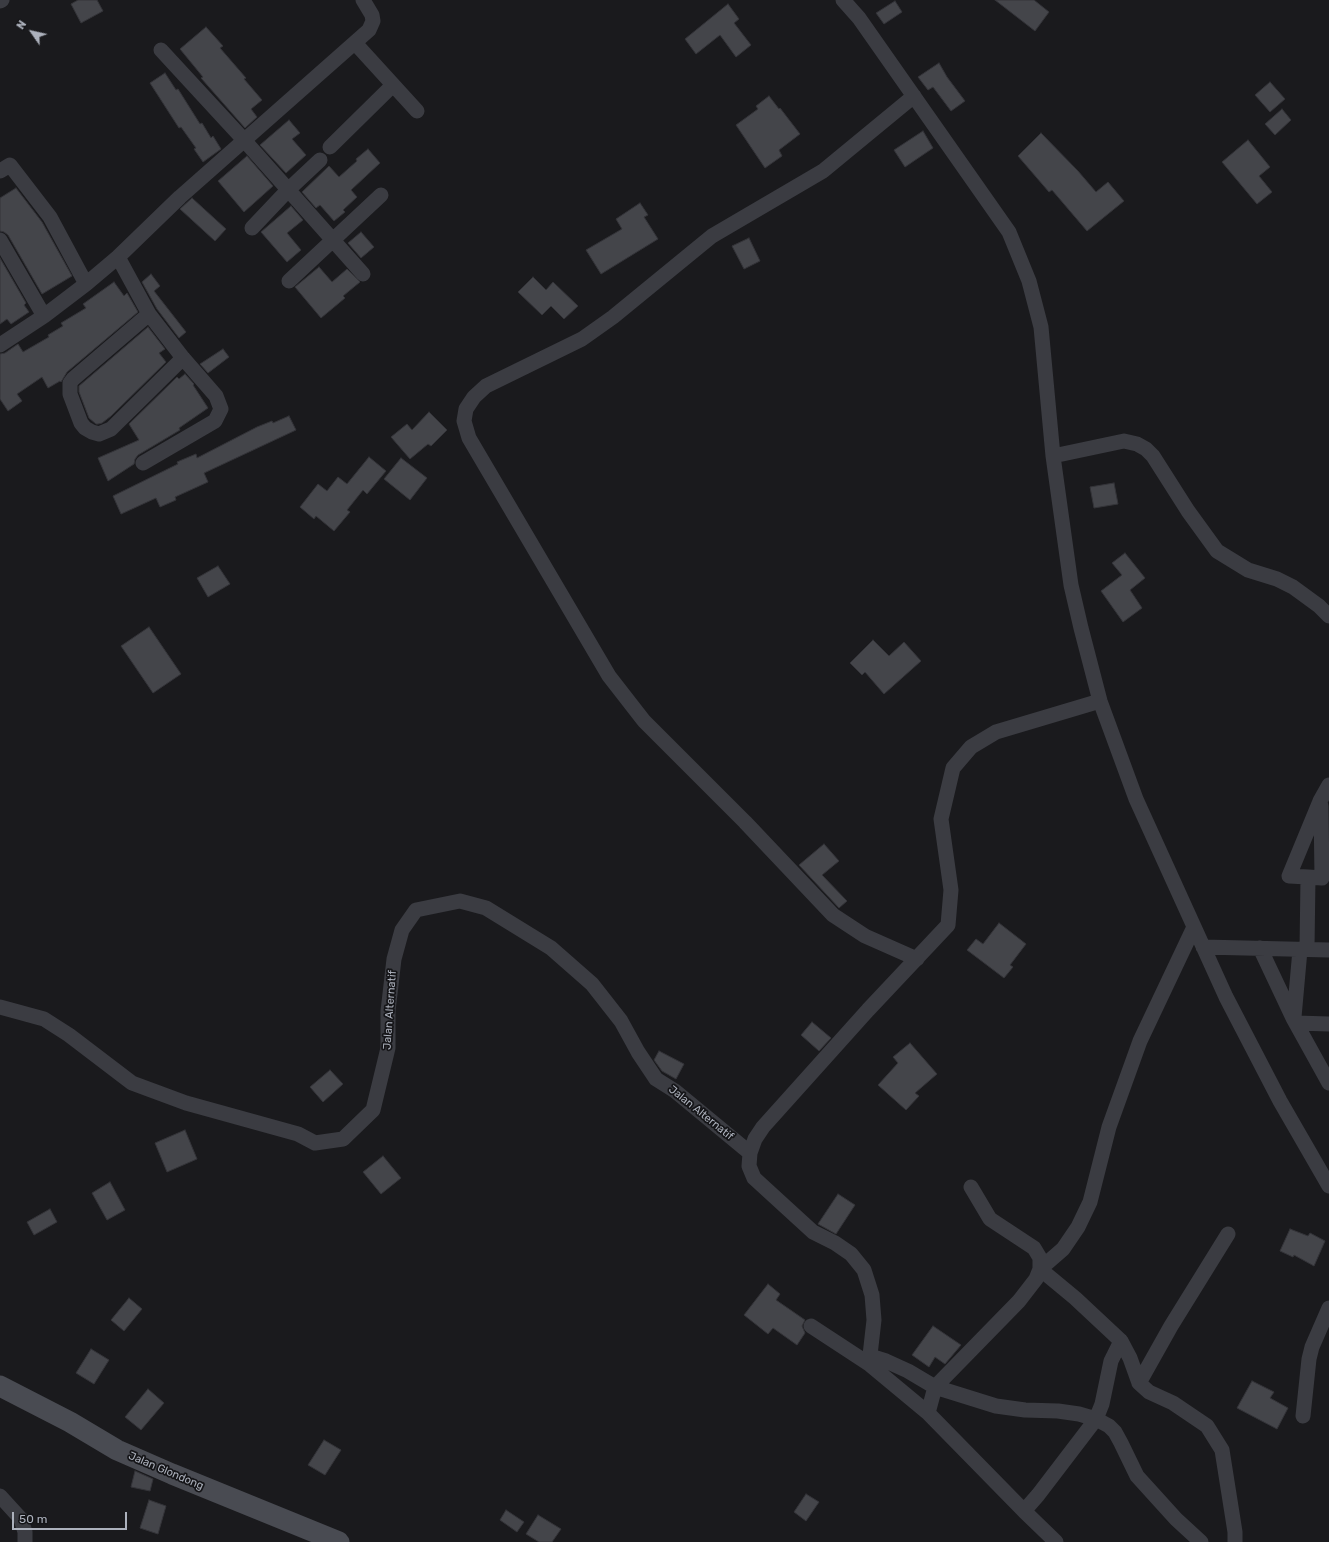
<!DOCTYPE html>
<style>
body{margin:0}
#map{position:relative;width:1329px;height:1542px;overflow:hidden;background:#1a1a1d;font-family:Rubik,sans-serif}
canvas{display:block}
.north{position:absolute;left:12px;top:12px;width:40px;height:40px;-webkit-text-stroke:3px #151518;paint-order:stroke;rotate:304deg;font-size:11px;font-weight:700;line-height:16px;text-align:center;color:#acb1bc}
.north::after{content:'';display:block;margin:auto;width:14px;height:18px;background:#acb1bc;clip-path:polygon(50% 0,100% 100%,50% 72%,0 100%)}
.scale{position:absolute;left:12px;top:1512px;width:115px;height:18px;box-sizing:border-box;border:2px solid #acb1bc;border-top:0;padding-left:5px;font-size:12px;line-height:14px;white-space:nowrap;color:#acb1bc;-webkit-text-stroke:3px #151518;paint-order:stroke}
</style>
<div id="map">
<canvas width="1329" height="1542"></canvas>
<div class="north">N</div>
<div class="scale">50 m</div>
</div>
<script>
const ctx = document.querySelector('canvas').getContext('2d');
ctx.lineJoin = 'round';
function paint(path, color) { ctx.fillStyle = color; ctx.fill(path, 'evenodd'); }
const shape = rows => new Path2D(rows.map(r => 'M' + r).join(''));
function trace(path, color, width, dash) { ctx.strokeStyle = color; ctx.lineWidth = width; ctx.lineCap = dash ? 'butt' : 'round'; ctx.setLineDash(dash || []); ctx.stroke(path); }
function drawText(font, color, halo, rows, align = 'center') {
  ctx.font = font + ' Rubik,sans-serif'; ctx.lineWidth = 3.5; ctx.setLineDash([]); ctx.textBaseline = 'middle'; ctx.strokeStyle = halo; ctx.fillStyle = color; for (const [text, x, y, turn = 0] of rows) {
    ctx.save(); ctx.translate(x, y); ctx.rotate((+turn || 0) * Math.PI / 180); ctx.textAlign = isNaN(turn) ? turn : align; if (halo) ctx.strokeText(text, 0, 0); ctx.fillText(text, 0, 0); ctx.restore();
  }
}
const building = shape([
 [78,0,97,0,103,11,81,23,71,4,78,0],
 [995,0,1034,0,1049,12,1035,31,995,0],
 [895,1,902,12,884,24,876,13,895,1],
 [728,4,739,19,734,23,751,45,736,57,720,35,696,54,685,39,728,4],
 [206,27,223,46,220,48,246,78,244,79,262,100,251,109,257,117,245,128,201,78,203,77,180,49,206,27],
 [939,63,947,77,965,101,951,111,933,87,928,90,918,77,939,63],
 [165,73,176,90,178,89,200,124,202,123,211,138,213,136,221,149,203,162,194,149,196,148,181,127,179,128,150,83,165,73],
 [1270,82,1285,99,1270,112,1255,95,1270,82],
 [769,96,779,109,780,108,800,134,779,150,782,156,765,168,736,125,758,109,756,106,769,96],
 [1282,109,1291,120,1275,135,1265,124,1282,109],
 [289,120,300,133,292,139,306,155,286,173,260,145,289,120],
 [923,131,933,148,905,167,894,150,923,131],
 [1041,133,1078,171,1096,192,1108,182,1124,201,1087,231,1052,190,1049,192,1018,156,1041,133],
 [1248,140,1270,167,1259,176,1272,192,1257,204,1222,162,1248,140],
 [368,149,380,163,351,190,357,197,343,210,345,212,334,221,320,205,316,208,302,192,329,166,339,177,357,161,356,159,368,149],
 [247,156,273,186,244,212,218,181,247,156],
 [16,188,42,222,72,276,42,294,8,235,4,232,0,231,0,198,16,188],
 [192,198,226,229,215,241,180,209,192,198],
 [640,203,648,215,644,217,658,239,601,274,586,250,622,229,616,219,640,203],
 [291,206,303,220,287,233,301,250,287,262,261,232,291,206],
 [361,232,374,247,361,258,348,243,361,232],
 [749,238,760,261,744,269,732,246,749,238],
 [0,258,26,303,24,305,29,312,11,324,7,319,0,324,0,258],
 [319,267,332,282,347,269,360,282,343,296,345,298,321,318,295,287,319,267],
 [151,274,160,286,154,291,186,332,179,338,157,309,142,282,151,274],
 [533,277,546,290,553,282,578,306,564,319,551,306,542,315,518,292,533,277],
 [114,282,124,296,127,293,138,312,67,372,61,382,60,381,48,388,42,377,17,394,22,401,8,411,0,399,0,354,5,353,18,344,23,352,49,337,48,335,63,326,61,323,86,308,83,304,114,282],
 [148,327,165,349,159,353,166,362,111,416,102,423,98,424,96,424,89,418,79,392,79,386,148,327],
 [223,349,229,357,208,373,200,364,223,349],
 [185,374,194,384,193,385,208,408,179,428,180,430,138,455,135,459,134,464,108,481,98,458,139,440,129,424,177,377,179,379,185,374],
 [429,412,447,430,431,446,428,444,410,459,391,437,407,424,412,430,429,412],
 [289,416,296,430,204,473,208,482,175,497,176,500,160,507,156,498,121,514,113,496,178,464,177,462,196,454,197,458,257,427,272,421,273,423,289,416],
 [369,457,386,471,367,494,363,490,347,510,350,512,334,531,316,516,314,519,300,507,318,484,327,491,338,477,347,484,369,457],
 [401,458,427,478,410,500,384,479,401,458],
 [1114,483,1118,504,1094,508,1090,487,1114,483],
 [1125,553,1145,578,1130,590,1142,608,1123,622,1101,591,1122,575,1112,563,1125,553],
 [218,566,230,584,208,597,197,578,218,566],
 [149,627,181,674,153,693,121,646,149,627],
 [873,640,889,656,904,642,921,661,884,694,865,672,862,675,850,663,873,640],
 [824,844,839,861,822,875,847,901,839,908,799,865,824,844],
 [999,923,1026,944,1010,965,1013,967,1004,978,967,950,976,939,983,944,999,923],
 [812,1022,831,1038,819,1051,801,1035,812,1022],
 [910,1043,937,1074,915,1093,919,1096,906,1110,878,1085,898,1063,893,1057,910,1043],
 [659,1051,684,1064,676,1079,662,1071,654,1060,659,1051],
 [330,1070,343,1084,323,1102,310,1087,330,1070],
 [185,1130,197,1159,167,1172,155,1143,185,1130],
 [383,1156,401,1178,381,1194,363,1172,383,1156],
 [110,1182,125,1210,107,1220,92,1193,110,1182],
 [838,1194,855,1205,836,1234,818,1224,838,1194],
 [50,1209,57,1222,34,1235,27,1222,50,1209],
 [1290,1229,1308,1236,1310,1233,1325,1241,1314,1266,1294,1255,1293,1257,1280,1251,1290,1229],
 [768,1284,780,1294,776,1300,805,1320,802,1326,805,1333,797,1345,773,1328,768,1334,744,1315,768,1284],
 [129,1298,142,1309,124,1331,111,1320,129,1298],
 [933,1326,961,1345,945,1364,935,1357,929,1367,912,1355,933,1326],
 [91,1349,109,1360,94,1384,76,1373,91,1349],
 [1252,1381,1274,1392,1270,1398,1288,1408,1277,1429,1237,1408,1252,1381],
 [148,1389,164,1403,141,1430,125,1417,148,1389],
 [324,1440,341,1450,325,1475,308,1465,324,1440],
 [135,1471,153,1479,150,1491,131,1487,135,1471],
 [806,1494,819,1502,806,1521,794,1512,806,1494],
 [149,1500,166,1506,158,1534,140,1528,149,1500],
 [506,1510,524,1522,517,1532,500,1520,506,1510],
 [538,1515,561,1529,552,1542,539,1542,526,1534,538,1515]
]);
paint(building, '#44454a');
trace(building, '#343439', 1);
trace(shape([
 [843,0,859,18,1009,232,1029,281,1041,327,1053,456,1071,585,1081,628,1100,701,1136,799,1226,997,1280,1101,1329,1186],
 [0,1,2,0],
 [355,43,417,111],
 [161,50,244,140,363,274],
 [914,96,823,171,712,236,613,317,582,339,486,386,474,397,466,409,464,421,469,438,609,676,644,721,745,822,833,915,865,936,917,959],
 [330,147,393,85],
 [0,171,10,165,50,217,86,284],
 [252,228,288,190,320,160],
 [0,240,44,316],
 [118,257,149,314,183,358,216,396,221,409,215,421,143,463],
 [289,281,381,195],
 [149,314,73,379,70,383,70,394,81,423,85,428,92,432,99,434,111,429,183,358],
 [0,345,44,316,86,284,118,257,180,197,369,30,373,21,372,15,363,0],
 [1053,456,1124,441,1137,444,1146,449,1153,456,1188,511,1217,551,1248,570,1277,579,1293,587,1319,606,1329,616],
 [1308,877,1322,878,1321,806],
 [1203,947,1329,950],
 [1260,948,1293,1018,1329,1083],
 [1307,949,1308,877,1289,876,1320,801,1329,785],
 [0,1007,44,1019,69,1035,132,1083,186,1103,298,1134,315,1143,343,1139,373,1110,388,1048,388,1011,394,959,402,930,416,910,460,901,486,908,551,948,592,984,621,1021,638,1052,656,1079,675,1091,750,1153],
 [1294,1017,1300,950],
 [1296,1023,1329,1024],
 [971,1187,990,1219,1034,1248,1040,1258,1040,1269,1075,1298,1121,1341,1111,1361,1102,1404,1096,1419,1038,1495,1024,1511],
 [1228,1234,1171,1326,1139,1383,1149,1392,1173,1403,1207,1426,1222,1450,1235,1532,1235,1542],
 [811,1326,869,1364,928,1413,1024,1511,1056,1542],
 [1121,1341,1130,1358,1139,1383],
 [870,1356,886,1361,908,1371,935,1387,996,1406,1025,1410,1058,1411,1079,1414,1096,1419,1109,1426,1115,1432,1121,1443,1137,1476,1176,1519,1201,1542],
 [869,1364,874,1320,872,1295,864,1270,851,1254,835,1243,813,1232,754,1178,749,1166,750,1153,755,1139,763,1127,868,1010,948,925,951,890,941,819,953,768,971,747,996,732,1100,701],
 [928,1413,935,1387,1019,1301,1036,1279,1040,1269,1063,1249,1078,1227,1090,1202,1109,1127,1140,1041,1194,927],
 [1303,1416,1309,1359,1312,1347,1329,1308],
 [0,1496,21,1519,25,1532,25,1542]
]), '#3b3c42', 15);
trace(shape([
 [0,1386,70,1422,117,1450,172,1474,339,1542]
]), '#494b52', 21);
drawText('11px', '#acb1bc', '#151518', [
 ["Jalan Alternatif",390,1010,-86],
 ["Jalan Alternatif",701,1113,39],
 ["Jalan Glondong",166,1471,23]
]);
</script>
